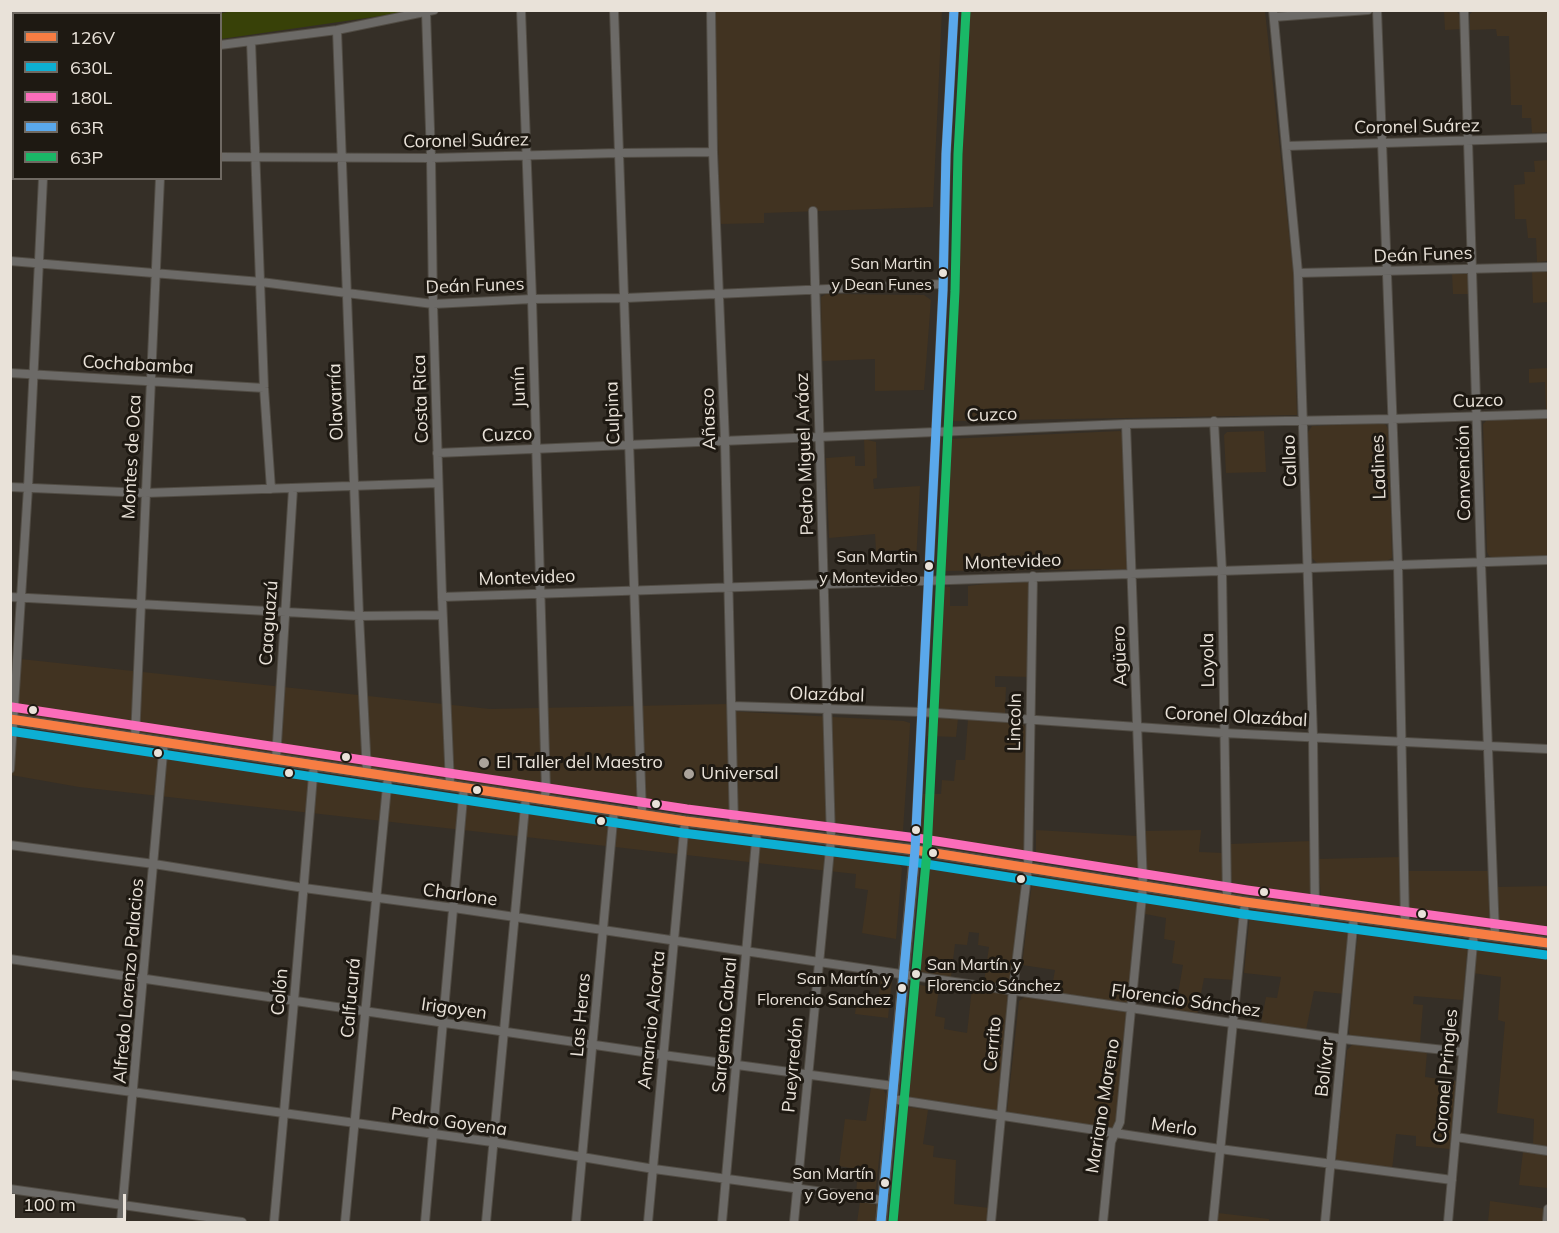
<!DOCTYPE html>
<meta charset="utf-8">
<style>
body{margin:0}
#map{position:relative;width:1559px;height:1233px;overflow:hidden;background:#352f27;font-family:Mulish,sans-serif}
canvas{display:block}
.frame{position:absolute;inset:0;border:12px solid #e9e2d9;pointer-events:none}
.legend{position:absolute;left:12px;top:12px;width:210px;height:168px;box-sizing:border-box;background:#1e1912;border:2px solid #6f6962;margin:0;padding:8px 10px;list-style:none;font-size:18px;color:#e9e2d9}
.legend li{display:flex;align-items:center;gap:12px;height:30px}
.legend b{width:30px;border:2px solid #6f6962}
.scale{position:absolute;left:12px;top:1194px;width:114px;height:27px;box-sizing:border-box;border:3px solid #e9e2d9;border-top:0;padding-left:8px;font-size:18px;line-height:21px;white-space:nowrap;color:#e9e2d9;-webkit-text-stroke:4px #1e1912;paint-order:stroke}
</style>
<div id="map">
<canvas width="1559" height="1233"></canvas>
<div class="frame"></div>
<ul class="legend">
<li><b style="height:8px;background:#f77d43"></b>126V</li>
<li><b style="height:8px;background:#0dafd3"></b>630L</li>
<li><b style="height:8px;background:#fb6dba"></b>180L</li>
<li><b style="height:8px;background:#5aa8eb"></b>63R</li>
<li><b style="height:8px;background:#1ab867"></b>63P</li>
</ul>
<div class="scale">100 m</div>
</div>
<script>
const ctx = document.querySelector('canvas').getContext('2d');
ctx.lineJoin = 'round';
function paint(path, color) { ctx.fillStyle = color; ctx.fill(path, 'evenodd'); }
const shape = rows => new Path2D(rows.map(r => 'M' + r).join(''));
function trace(path, color, width, dash) { ctx.strokeStyle = color; ctx.lineWidth = width; ctx.lineCap = dash ? 'butt' : 'round'; ctx.setLineDash(dash || []); ctx.stroke(path); }
function drawText(font, color, halo, rows, align = 'center') {
  ctx.font = font + ' Mulish,sans-serif'; ctx.lineWidth = 6; ctx.setLineDash([]); ctx.textBaseline = 'middle'; ctx.strokeStyle = halo; ctx.fillStyle = color; for (const [text, x, y, turn = 0] of rows) {
    ctx.save(); ctx.translate(x, y); ctx.rotate((+turn || 0) * Math.PI / 180); ctx.textAlign = isNaN(turn) ? turn : align; if (halo) ctx.strokeText(text, 0, 0); ctx.fillText(text, 0, 0); ctx.restore();
  }
}
paint(shape([
 [715,11,942,11,933,207,764,213,764,223,720,224],
 [965,11,1265,11,1293,270,1297,415,952,421,947,419],
 [1444,11,1457,12,1461,17,1462,29,1445,30],
 [1473,11,1548,11,1548,132,1532,133,1531,118,1522,118,1522,105,1511,105,1509,36,1497,36,1496,29,1470,30,1470,14],
 [1548,160,1548,261,1537,262,1536,238,1528,238,1526,219,1515,219,1514,185,1525,184,1524,172,1535,172,1534,161],
 [1532,269,1548,269,1548,302,1533,303],
 [1465,272,1469,273,1470,294,1453,294,1452,273],
 [826,294,924,295,931,300,924,390,875,391,875,359,822,361,821,297],
 [1548,368,1548,410,1546,410,1545,382,1529,383,1529,369],
 [1548,416,1548,556,1494,558,1489,556,1487,552,1483,424,1488,419],
 [1380,422,1386,425,1389,431,1392,558,1387,561,1318,564,1312,558,1308,432,1312,426,1316,426],
 [1120,431,1124,435,1128,569,943,571,939,567,945,443,947,439],
 [1264,431,1266,472,1226,473,1224,435,1227,432],
 [864,439,876,442,877,478,873,479,874,489,920,486,916,562,898,562,898,550,876,551,875,534,829,538,826,458,855,456,855,466,865,466],
 [1024,579,1029,582,1031,586,1029,677,995,676,995,687,1006,687,1005,714,932,708,930,705,936,661,937,591,943,586,950,587,950,606,968,606,968,586],
 [11,658,490,709,728,704,728,711,904,721,910,723,910,726,903,831,897,836,531,792,11,713],
 [933,717,958,719,956,737,927,736,928,723],
 [968,719,1019,722,1026,727,1025,853,1023,857,1017,858,927,845,921,839,923,794,941,794,942,780,954,781,956,760,965,760],
 [11,733,474,800,767,847,899,863,902,868,896,939,862,933,868,890,855,888,856,874,79,787,11,775],
 [1036,830,1137,836,1139,868,1131,874,1041,860,1036,854],
 [1201,830,1199,852,1225,853,1225,884,1222,889,1218,890,1147,879,1145,876,1143,831],
 [1311,841,1313,897,1310,902,1302,904,1235,894,1232,891,1230,844],
 [1401,857,1402,911,1400,914,1396,916,1326,903,1321,897,1318,859],
 [927,867,1017,873,1022,875,1023,879,1011,983,1009,985,984,982,989,947,978,945,979,933,969,932,967,945,955,944,951,977,916,971,913,969,922,871],
 [1406,871,1488,871,1490,927,1487,929,1416,918,1409,911],
 [1038,876,1136,890,1139,892,1129,1003,1051,992,1055,970,1022,965,1032,882,1034,878],
 [1548,886,1548,938,1506,933,1502,930,1499,921,1497,887],
 [1153,894,1237,906,1240,909,1242,914,1235,980,1204,978,1197,1015,1175,1011,1183,965,1172,963,1175,941,1164,939,1166,918,1145,914,1147,900],
 [1257,909,1346,923,1349,925,1350,928,1345,994,1314,991,1306,1030,1261,1023,1266,997,1277,998,1281,977,1244,973,1250,913],
 [1362,925,1463,939,1468,943,1463,1000,1414,996,1413,1004,1423,1005,1420,1043,1350,1035,1349,1032,1354,964,1359,928],
 [1479,941,1548,951,1548,1145,1547,1147,1533,1145,1534,1119,1497,1113,1505,1022,1498,1020,1501,977,1472,973,1475,946],
 [881,979,892,980,888,1018,855,1014,856,1006,877,1008],
 [916,984,939,989,935,1016,945,1018,944,1029,967,1033,972,988,1005,993,1009,998,998,1111,905,1099,901,1096,912,986],
 [1026,996,1127,1012,1128,1015,1116,1126,1113,1130,1011,1114,1007,1111,1019,1001],
 [1353,1044,1427,1052,1425,1077,1456,1081,1450,1149,1416,1146,1416,1136,1396,1134,1392,1170,1337,1161,1336,1158,1347,1050],
 [871,1087,883,1088,886,1095,875,1196,856,1194,857,1181,849,1179,851,1168,839,1166,845,1119,866,1121],
 [903,1106,928,1110,923,1144,934,1146,933,1157,956,1160,954,1204,990,1208,989,1222,888,1222,899,1110],
 [1523,1152,1544,1154,1548,1157,1547,1188,1519,1185],
 [1490,1201,1547,1209,1545,1222,1488,1222],
 [860,1202,873,1203,876,1206,875,1222,857,1222],
 [1218,1213,1269,1219,1269,1222,1217,1222]
]), '#413321');
paint(shape([
 [239,10,415,11,221,39,220,14,217,14]
]), '#384108');
const minor = shape([
 [43,10,44,14],
 [521,10,532,299,546,791,544,799],
 [614,10,642,814],
 [711,10,713,152,725,441,734,826],
 [1273,10,1298,273,1313,737,1315,912],
 [1377,10,1398,565,1405,922],
 [1464,10,1481,563,1495,935],
 [426,12,431,158,433,304,442,597,450,785],
 [185,14,208,10],
 [1274,17,1368,10],
 [337,30,359,616,367,772],
 [10,37,14,36],
 [251,41,264,388,271,489],
 [220,45,337,30,434,10],
 [10,73,14,73],
 [1286,146,1548,138],
 [10,150,14,150],
 [220,157,431,158,618,153,713,152],
 [10,261,261,282,433,304,532,299,625,298,942,284],
 [1298,273,1548,267],
 [10,373,264,388],
 [1214,421,1222,571,1227,898],
 [437,453,1126,424,1392,419,1548,414],
 [10,487,145,493,438,483],
 [10,597,359,616,442,615],
 [442,597,1548,560],
 [732,706,921,712,1224,733,1548,749],
 [135,738,160,178],
 [276,759,293,489],
 [10,769,28,488,43,178],
 [10,845,154,864,304,888,454,908,1232,1023,1343,1039,1463,1052],
 [915,850,943,290,946,154,954,10],
 [10,959,663,1055,893,1086],
 [10,1075,492,1142,654,1169,882,1200],
 [892,1099,1220,1149,1452,1180],
 [1456,1137,1548,1151],
 [10,1189,242,1222],
 [121,1222,164,742],
 [274,1222,294,1001,314,764],
 [345,1222,388,776],
 [425,1222,464,787],
 [486,1222,526,796],
 [576,1222,614,810],
 [648,1222,685,821],
 [722,1222,757,830],
 [794,1222,831,839,813,211],
 [991,1222,1013,990,1028,868,1033,576],
 [1103,1222,1111,1142,1120,1122,1143,886,1126,424],
 [1213,1222,1245,902],
 [1325,1222,1354,916],
 [1448,1222,1474,932],
 [1547,1222,1548,1209]
]);
const major = shape([
 [10,719,685,821,915,850,1245,902,1548,943],
 [881,1222,915,850]
]);
trace(minor, '#514c44', 10);
trace(major, '#514c44', 12);
trace(minor, '#6c6a67', 8);
trace(major, '#6e6a64', 9);
trace(shape([
 [10,719,685,821,915,850,1245,902,1548,943]
]), '#f77d43', 9);
trace(shape([
 [10,731,683,833,913,862,1243,914,1546,955]
]), '#0dafd3', 9);
trace(shape([
 [12,707,687,809,917,838,1247,890,1548,931]
]), '#fb6dba', 9);
trace(shape([
 [881,1222,915,850,943,290,946,154,954,10]
]), '#5aa8eb', 9);
trace(shape([
 [893,1222,927,851,955,291,958,154,966,11]
]), '#1ab867', 9);
for (const [x, y, r, color] of [
 [943,273,5,"#e9e2d9"],
 [929,566,5,"#e9e2d9"],
 [33,710,5,"#e9e2d9"],
 [158,753,5,"#e9e2d9"],
 [346,757,5,"#e9e2d9"],
 [484,763,6,"#aaa39b"],
 [289,773,5,"#e9e2d9"],
 [689,774,6,"#aaa39b"],
 [477,790,5,"#e9e2d9"],
 [656,804,5,"#e9e2d9"],
 [601,821,5,"#e9e2d9"],
 [916,830,5,"#e9e2d9"],
 [933,853,5,"#e9e2d9"],
 [1021,879,5,"#e9e2d9"],
 [1264,892,5,"#e9e2d9"],
 [1422,914,5,"#e9e2d9"],
 [916,974,5,"#e9e2d9"],
 [902,988,5,"#e9e2d9"],
 [885,1183,5,"#e9e2d9"]
]) { const dot = new Path2D(); dot.arc(x, y, r, 0, 2 * Math.PI); ctx.fillStyle = color; ctx.fill(dot); trace(dot, '#1e1912', 2); }
drawText('16px', '#e9e2d9', '#1e1912', [
 ["San Martin",932,264],
 ["y Dean Funes",932,285],
 ["San Martin",918,557],
 ["y Montevideo",918,578],
 ["San Martín y",927,965,"left"],
 ["Florencio Sánchez",927,986,"left"],
 ["San Martín y",891,979],
 ["Florencio Sanchez",891,1000],
 ["San Martín",874,1174],
 ["y Goyena",874,1195]
], 'right');
drawText('18px', '#e9e2d9', '#1e1912', [
 ["Coronel Suárez",1417,127,-1],
 ["Coronel Suárez",466,141,-1],
 ["Deán Funes",1423,255,-2],
 ["Deán Funes",475,286,-2],
 ["Cochabamba",138,365,3],
 ["Junín",519,387,-92],
 ["Costa Rica",421,399,-92],
 ["Cuzco",1478,401,-2],
 ["Olavarría",336,402,-92],
 ["Culpina",613,413,-92],
 ["Cuzco",992,415,-2],
 ["Añasco",709,419,-92],
 ["Cuzco",507,435,-3],
 ["Pedro Miguel Aráoz",805,454,-92],
 ["Montes de Oca",132,457,-87],
 ["Callao",1290,461,-92],
 ["Ladines",1379,467,-92],
 ["Convención",1464,473,-91],
 ["Montevideo",1013,562,-2],
 ["Montevideo",527,578,-2],
 ["Caaguazú",269,623,-86],
 ["Agüero",1120,656,-92],
 ["Loyola",1208,660,-91],
 ["Olazábal",827,695,2],
 ["Coronel Olazábal",1236,717,3],
 ["Lincoln",1015,722,-89],
 ["Charlone",460,895,8],
 ["Alfredo Lorenzo Palacios",129,981,-85],
 ["Colón",280,992,-85],
 ["Calfucurá",351,998,-85],
 ["Florencio Sánchez",1186,1001,8],
 ["Irigoyen",454,1009,8],
 ["Las Heras",581,1015,-85],
 ["Amancio Alcorta",652,1020,-84],
 ["Sargento Cabral",725,1025,-85],
 ["Cerrito",993,1044,-85],
 ["Pueyrredón",793,1065,-85],
 ["Bolívar",1325,1068,-84],
 ["Coronel Pringles",1446,1076,-85],
 ["Mariano Moreno",1103,1106,-81],
 ["Pedro Goyena",449,1122,8],
 ["Merlo",1174,1127,8]
]);
drawText('18px', '#e9e2d9', '#1e1912', [
 ["El Taller del Maestro",496,763],
 ["Universal",701,774]
], 'left');
</script>
